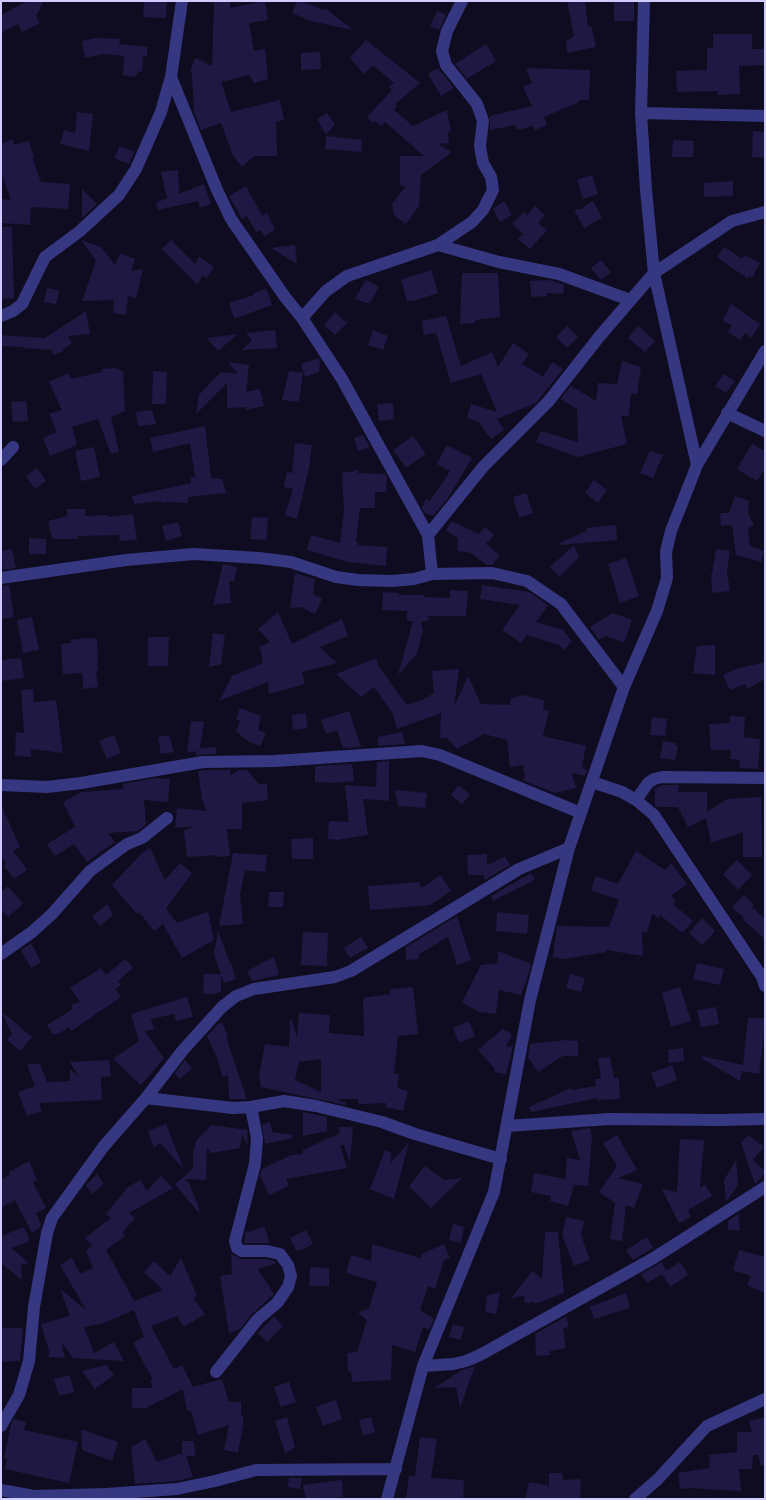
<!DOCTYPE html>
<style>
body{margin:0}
#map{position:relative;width:766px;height:1500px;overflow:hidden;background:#0f0c21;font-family:"Titillium Web",sans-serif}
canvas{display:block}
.frame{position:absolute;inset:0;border:2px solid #d0ccff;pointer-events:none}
</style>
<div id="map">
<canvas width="766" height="1500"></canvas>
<div class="frame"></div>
</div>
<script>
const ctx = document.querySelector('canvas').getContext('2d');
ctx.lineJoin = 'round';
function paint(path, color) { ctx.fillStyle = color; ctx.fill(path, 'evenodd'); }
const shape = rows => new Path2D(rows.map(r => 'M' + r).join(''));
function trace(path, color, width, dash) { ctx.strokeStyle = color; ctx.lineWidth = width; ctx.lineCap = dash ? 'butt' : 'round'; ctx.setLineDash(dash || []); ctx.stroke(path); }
paint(shape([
 [28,1,44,1,36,16,40,23,22,32,18,24,1,32,1,15],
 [144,1,167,1,166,18,143,17],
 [214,1,230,1,230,8,265,1,268,20,249,23,254,51,265,49,268,79,254,83,249,75,221,82,231,112,280,100,284,120,276,122,277,156,254,156,242,167,233,156,221,123,201,130,194,112,192,73,190,72,195,58,212,66],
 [297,1,301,1,324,10,325,8,353,30,311,21,292,13],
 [567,1,585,1,588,27,591,26,596,47,567,53,566,41,574,36],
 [614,1,634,1,634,21,614,21],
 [437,11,446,15,439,30,430,26],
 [713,34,752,34,752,49,765,49,765,65,739,66,740,94,718,95,718,91,677,92,676,71,707,70,707,48,713,48],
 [96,38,120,39,119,44,147,47,147,57,143,56,142,72,139,71,135,77,123,75,124,56,103,54,85,58,82,41],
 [366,40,420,83,395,104,397,106,394,110,413,126,447,110,451,131,448,132,449,143,438,144,452,152,421,175,419,206,406,224,394,215,392,204,405,187,400,185,400,156,424,156,385,122,382,126,375,121,373,123,367,117,392,90,389,87,394,83,373,65,364,74,350,58],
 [486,44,496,61,467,79,455,64],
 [320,52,321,69,301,70,301,53],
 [438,68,454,88,441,96,428,74],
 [526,68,590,70,589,100,579,100,579,102,544,117,547,125,535,130,533,126,517,130,516,125,490,130,490,116,532,106,523,87,532,83],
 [77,112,93,114,89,151,60,144,64,130,75,133],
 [327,113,335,124,326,135,317,119],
 [753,131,765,132,765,158,752,157],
 [326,136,362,140,361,152,325,149],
 [13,139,13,145,29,141,34,157,32,157,41,182,70,184,68,209,31,207,30,225,1,223,1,199,11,200,1,173,1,144],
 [673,140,694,141,693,157,672,157],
 [120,146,134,152,129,164,114,158],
 [178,170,179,194,204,184,211,204,200,208,198,201,158,210,156,203,167,198,161,172],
 [592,175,598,194,583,199,577,180],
 [733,181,733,196,704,197,704,183],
 [246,186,262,216,267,213,275,230,264,236,260,230,256,232,247,216,242,219,229,196],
 [82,189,97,204,82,218],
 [504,201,512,215,500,222,493,209],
 [593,201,602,218,584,228,574,210,581,209],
 [535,206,545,215,538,223,547,230,530,249,518,239,523,234,512,224,524,212,527,215],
 [1,227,12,227,14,298,1,299],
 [81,240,101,247,115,265,120,253,135,259,131,271,143,269,136,298,128,296,126,315,113,313,114,300,82,301,96,261],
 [171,240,195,264,199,257,214,267,207,278,203,276,197,284,162,249],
 [295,245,297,264,271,248],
 [724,247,742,259,745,255,760,263,752,278,749,276,748,279,717,257],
 [601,260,611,272,601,280,591,268],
 [431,270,438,293,413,301,407,301,401,280],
 [462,273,498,273,500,317,475,320,475,323,460,324],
 [366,280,379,287,370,303,365,303,355,298],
 [548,280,564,284,563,294,547,293,547,296,531,297,530,281],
 [47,288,59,290,56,304,44,302],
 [266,289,272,305,234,319,229,303,254,295,254,293],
 [731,304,760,324,751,338,745,333,740,340,728,332,732,325,722,321],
 [86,311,90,334,68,336,72,343,63,349,63,351,54,355,51,350,23,348,21,343,22,347,1,346,1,335,45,338],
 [335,312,347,323,335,335,324,325],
 [446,316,461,366,492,352,498,367,513,343,529,354,522,364,543,377,552,362,563,369,536,403,497,419,504,430,491,439,479,422,467,418,471,404,497,412,481,374,451,383,436,333,424,335,422,321],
 [567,326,578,337,567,348,556,337],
 [638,326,655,341,645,352,628,338],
 [275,330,277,348,242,350,252,340,246,333],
 [373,330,388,336,383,350,368,345],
 [238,334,218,351,207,338],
 [318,358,320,361,319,372,305,377,301,364],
 [622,361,641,367,637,394,631,394,629,416,621,416,627,444,578,457,536,442,541,431,578,442,577,409,560,399,571,386,596,401,598,383,617,384],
 [228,362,249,365,246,392,260,389,264,406,246,410,246,407,227,408,227,383,196,414,199,395,221,372,238,374],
 [115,368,123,371,125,411,111,417,119,452,111,454,98,419,72,427,77,445,50,456,43,438,57,432,49,414,62,410,49,382,68,373,71,379,102,372,102,369],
 [153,371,167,372,166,404,152,404],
 [289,371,303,373,299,402,282,400],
 [724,374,735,381,726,393,715,386],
 [26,401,28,421,13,422,11,402],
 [393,403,394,419,379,421,377,404],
 [152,410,156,424,138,426,136,412],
 [205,426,211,478,222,479,226,493,188,497,188,503,167,502,161,503,161,501,134,504,132,496,191,483,191,477,195,477,190,443,153,452,150,438],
 [363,435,370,447,358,451,354,438],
 [413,436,426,454,406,468,393,450],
 [295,443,312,445,309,468,297,519,285,515,293,489,284,487,287,472,292,473],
 [752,444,765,451,765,468,757,481,737,469],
 [447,445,472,458,448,498,433,516,425,513,422,508,426,499,430,501,450,471,437,464],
 [94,447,100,477,81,481,75,451],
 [650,451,663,455,653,478,640,473],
 [37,468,46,481,35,489,26,476],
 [358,470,358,473,385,474,387,477,386,492,375,492,375,508,360,508,356,542,358,542,358,545,387,547,386,566,348,562,307,550,311,535,340,543,344,510,342,473],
 [594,480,607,490,598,503,585,493],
 [526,493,533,513,519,518,513,497],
 [735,496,749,501,748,513,754,525,748,528,750,546,764,551,761,562,736,555,732,525,721,526,720,513,729,513],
 [67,509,86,509,85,516,108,515,108,517,133,514,137,540,120,541,119,535,78,536,78,539,52,539,48,521,67,516],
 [252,517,268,518,266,540,250,539],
 [451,521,479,534,485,527,494,535,486,544,500,555,492,565,487,565,471,553,457,551,458,538,446,531],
 [178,522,182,536,166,541,162,526],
 [616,525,617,540,561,545,560,543,586,531,586,528],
 [29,538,46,539,46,554,29,554],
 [574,545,579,557,559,577,550,567],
 [12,549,16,568,3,570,1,551],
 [716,549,730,551,727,572,730,591,713,593,712,591,711,574,712,574],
 [626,558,639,596,620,603,608,564],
 [223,564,237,567,234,582,229,581,231,603,213,605],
 [295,573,315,579,313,594,322,599,315,614,301,607,290,608],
 [9,585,14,617,1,619,1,586],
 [482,585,529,592,548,605,536,622,563,630,572,641,564,650,559,645,527,635,521,643,502,630,520,605,480,599],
 [450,590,468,591,466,616,428,616,429,620,421,622,423,630,417,653,398,675,413,621,407,621,407,611,382,610,383,592,399,593,399,595,424,595,424,597,450,598],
 [278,612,292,644,342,619,348,636,320,647,337,663,302,672,305,684,269,694,268,682,219,701,232,676,263,663,260,647,270,642,258,629],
 [613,613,632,620,624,643,606,636,599,640,590,627],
 [32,617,39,650,23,653,17,620],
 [213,633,225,635,221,664,209,667],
 [148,637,169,637,168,666,148,666],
 [88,638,97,639,98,671,96,671,98,687,83,689,82,673,63,674,61,644,71,643,70,640],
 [715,645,715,675,693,673,697,646],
 [21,658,24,678,1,681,1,660],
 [376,658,379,667,407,705,422,700,434,693,432,671,459,669,454,707,468,676,481,704,510,705,511,699,522,695,544,700,543,710,549,711,543,736,586,746,582,766,581,766,587,771,585,776,572,773,576,788,555,793,522,780,525,777,523,765,510,767,507,740,484,734,457,749,447,738,440,738,441,713,397,729,393,714,374,687,361,697,336,674],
 [765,662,765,679,747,689,745,684,730,690,723,675,736,669],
 [33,689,34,702,56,700,63,753,31,749,31,757,15,756,16,732,24,733,21,690],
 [240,708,261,716,258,730,266,733,260,746,246,740,236,731,240,721,236,719],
 [349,711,361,747,343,748,337,730,326,734,321,720],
 [306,713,307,728,293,730,292,715],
 [730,716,745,717,744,737,760,739,758,769,739,768,740,760,730,759,731,750,711,750,709,724,730,723],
 [652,717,667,719,665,736,650,735],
 [191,721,204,722,200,748,216,747,216,754,196,755,196,751,187,753],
 [402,732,405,744,378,746,378,737],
 [114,735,121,753,107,759,99,741],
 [169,735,174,752,161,754,158,737],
 [663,741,675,743,675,745,678,746,675,760,660,758],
 [389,761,389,801,363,799,368,835,337,840,328,839,329,821,349,822,345,785,376,787,377,762],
 [352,764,354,781,336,783,315,782,315,766],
 [204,770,230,770,230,776,238,770,247,770,259,784,267,784,268,800,242,803,242,829,227,829,230,856,218,857,217,855,187,857,184,831,194,826,175,828,177,808,207,811,202,800,198,771],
 [155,778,170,779,168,802,144,800,146,825,138,831,108,833,115,842,87,862,74,844,55,856,47,844,75,827,63,802,82,792,123,789,123,784],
 [458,785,470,794,462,804,451,795],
 [663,785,679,785,678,792,707,792,707,812,727,799,761,797,762,857,743,857,743,832,711,843,706,818,688,827,678,807,657,807,655,805,655,788],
 [395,790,427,793,425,808,398,806],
 [1,805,20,847,13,851,27,870,14,879,4,866,6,864,1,856],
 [313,838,313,859,292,859,291,839],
 [150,848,165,880,180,863,192,873,166,909,177,923,208,912,214,940,182,958,163,924,154,931,139,912,137,914,112,885,143,852],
 [636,851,665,870,671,863,687,884,671,896,676,900,673,904,693,921,682,933,660,915,659,918,652,914,647,933,642,932,643,956,606,950,606,952,564,959,553,957,557,926,609,927,619,900,591,890,596,876,618,884],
 [233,853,267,855,265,872,245,870,240,894,243,924,219,926],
 [487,854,487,865,505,857,510,865,485,880,484,875,468,875,467,855],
 [737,860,752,875,738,890,723,874],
 [531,873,535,880,493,901,491,896],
 [441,875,451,891,430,905,370,910,368,886,419,882,421,888],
 [8,886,23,904,8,917,1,909,1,892],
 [269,892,284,892,283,907,268,907],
 [744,895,754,905,752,907,765,919,765,939,743,920,744,918,732,907],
 [107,904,113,915,100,926,92,917],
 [497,912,529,915,527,934,496,931],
 [457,916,471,960,457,965,448,937,419,954,419,959,406,960,406,947],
 [702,918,715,931,702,945,689,933],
 [218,931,230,963,231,963,236,979,224,983,221,976,221,992,213,994,203,994,204,974,221,974,214,955],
 [303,932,328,933,327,966,301,965],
 [361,937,368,948,350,958,344,948],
 [31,943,41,962,31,968,21,950],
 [498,951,531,964,528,976,521,995,499,990,496,1014,480,1012,462,1003,481,965,498,963],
 [274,957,279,975,252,981,247,971],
 [125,959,133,968,118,981,121,985,115,989,121,997,71,1031,69,1027,58,1034,53,1034,47,1025,73,1009,71,1005,80,1002,70,988,101,968,106,975],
 [697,963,724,969,720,985,693,979],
 [570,974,585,978,581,992,566,988],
 [413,987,418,1034,398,1036,394,1074,399,1074,397,1088,408,1091,403,1111,386,1107,386,1103,359,1104,358,1099,337,1099,346,1103,345,1105,261,1087,259,1076,265,1044,289,1047,290,1020,292,1020,297,1038,299,1013,330,1015,329,1033,364,1036,363,998,390,994,390,989],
 [321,1059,321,1092,295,1080,299,1062],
 [680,987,691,1021,671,1027,662,993],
 [187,997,193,1017,176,1021,174,1014,151,1019,154,1029,145,1031,164,1058,141,1085,113,1059,139,1041,131,1014],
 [716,1007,719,1024,701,1027,697,1010],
 [1,1011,32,1037,20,1051,7,1040,12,1034],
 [748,1018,764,1018,764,1034,759,1074,742,1071,740,1081,701,1058,702,1056,743,1065],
 [469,1021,475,1036,459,1043,453,1028],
 [222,1022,228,1036,226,1037,247,1099,229,1099,228,1075,223,1077,218,1062,219,1062,207,1036,218,1024],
 [503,1029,512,1034,506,1047,513,1046,506,1074,494,1072,495,1069,478,1050],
 [565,1040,578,1041,578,1056,563,1056,538,1072,528,1057,530,1044],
 [683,1048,684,1061,669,1063,668,1050],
 [610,1057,614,1078,619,1078,620,1099,598,1100,597,1098,531,1112,529,1107,571,1088,572,1090,596,1086,595,1079,601,1079,598,1058],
 [109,1060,111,1076,101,1077,102,1100,39,1103,42,1111,27,1116,18,1092,35,1086,27,1064,40,1064,47,1082,70,1081,70,1069,79,1077,70,1062],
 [185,1060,192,1069,179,1079,175,1073],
 [672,1065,677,1080,657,1088,651,1073],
 [303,1112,327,1117,327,1131,303,1136],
 [270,1122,272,1132,293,1135,293,1138,265,1144,262,1124],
 [166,1124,183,1167,183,1168,160,1143,154,1148,148,1131],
 [211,1125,247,1130,248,1146,242,1134,240,1148,211,1153,207,1148,206,1180,185,1179,189,1183,200,1211,198,1212,175,1184,193,1169,193,1153,196,1141],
 [338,1127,353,1127,350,1162,344,1145,340,1145,347,1168,286,1179,289,1186,269,1195,260,1176,262,1169,291,1155,303,1154,303,1150,340,1133],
 [590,1128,592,1137,588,1186,574,1185,568,1206,550,1201,551,1196,531,1192,534,1173,565,1179,567,1158,580,1160,571,1131],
 [617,1135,637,1170,618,1178,643,1184,634,1208,626,1205,622,1241,610,1239,615,1203,599,1192,617,1166,603,1143],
 [748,1135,764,1147,753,1160,765,1171,765,1173,755,1184,741,1143],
 [680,1139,704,1140,700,1188,705,1184,712,1196,688,1210,691,1217,679,1223,662,1189,677,1192],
 [409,1142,394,1199,370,1189,385,1150,392,1153,390,1164],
 [736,1160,738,1185,726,1202,724,1180],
 [29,1161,37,1180,33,1183,46,1208,36,1213,41,1224,40,1228,32,1233,15,1200,1,1208,1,1180,10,1175,9,1172],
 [425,1166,444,1180,462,1178,431,1208,409,1186],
 [97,1174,104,1184,92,1194,86,1185],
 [161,1176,173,1188,129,1213,135,1218,123,1232,125,1236,106,1250,134,1301,163,1290,144,1272,154,1261,170,1276,181,1258,197,1296,193,1298,205,1314,184,1327,177,1316,151,1326,174,1369,182,1365,193,1387,222,1379,229,1402,241,1402,241,1415,243,1415,243,1426,238,1453,224,1450,229,1425,198,1435,191,1411,187,1411,183,1389,145,1408,132,1408,132,1388,153,1388,150,1381,153,1380,133,1343,144,1337,134,1310,104,1323,84,1327,94,1353,114,1342,124,1361,73,1358,61,1342,65,1358,49,1357,49,1351,41,1324,70,1316,60,1289,86,1310,60,1265,72,1258,80,1274,93,1268,86,1250,92,1246,85,1238,111,1218,106,1214,128,1187,140,1180,147,1191],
 [738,1214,740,1230,728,1230,728,1221],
 [566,1217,584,1221,581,1235,590,1260,574,1266,562,1235],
 [453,1224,464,1227,461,1243,449,1240],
 [264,1226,270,1243,244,1243,246,1232,248,1231,249,1232],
 [24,1227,30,1241,11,1248,29,1263,21,1265,22,1280,1,1263,1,1236],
 [306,1230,313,1244,301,1250,296,1250,290,1238],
 [545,1232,558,1232,564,1293,535,1304,534,1302,525,1303,524,1295,511,1299,532,1271,542,1279],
 [647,1237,653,1248,633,1260,626,1250],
 [372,1244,420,1258,422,1254,444,1244,450,1258,444,1260,435,1289,428,1286,420,1310,434,1319,429,1330,423,1327,415,1352,392,1345,391,1380,352,1382,351,1371,348,1372,347,1353,357,1352,367,1320,358,1313,369,1308,377,1282,346,1273,351,1255,371,1261],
 [739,1250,765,1257,765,1293,747,1285,751,1276,733,1270],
 [231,1254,242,1259,266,1259,275,1261,276,1263,258,1269,274,1294,252,1314,240,1329,229,1333,220,1276,232,1274],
 [662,1262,666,1271,680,1262,688,1275,670,1287,662,1274,647,1283,641,1274],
 [310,1267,329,1268,329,1286,309,1286],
 [500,1292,496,1314,485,1312,487,1296],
 [626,1293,630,1308,594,1319,590,1307],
 [274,1316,283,1326,267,1342,258,1333],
 [567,1316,568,1327,563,1328,566,1348,550,1351,550,1355,536,1356,535,1334],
 [453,1324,464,1327,461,1340,449,1337],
 [1,1328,23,1328,20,1361,1,1362],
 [106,1365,114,1375,95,1389,82,1371],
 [475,1366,460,1408,456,1387,434,1388,462,1370],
 [70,1375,74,1392,59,1396,54,1379],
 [289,1382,296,1402,281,1407,274,1387],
 [336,1400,342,1419,323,1426,316,1407],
 [287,1417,295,1448,285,1453,275,1421],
 [371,1417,375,1432,363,1436,359,1420],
 [765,1417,765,1465,761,1465,758,1455,753,1455,752,1469,739,1469,741,1491,690,1488,680,1489,678,1473,710,1468,709,1455,737,1452,737,1432,752,1432,749,1421],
 [14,1419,26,1422,24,1430,78,1442,69,1483,5,1469,7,1459,4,1458,11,1425],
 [81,1429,118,1442,112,1461,82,1450],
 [420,1437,437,1439,431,1478,464,1480,463,1499,406,1499,409,1476,415,1476],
 [145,1439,157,1462,182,1453,182,1441,194,1441,195,1456,186,1456,193,1477,176,1481,135,1484,131,1447],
 [549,1473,562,1473,563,1480,581,1479,580,1499,525,1499,529,1482,549,1486],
 [289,1478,302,1478,300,1489,288,1487],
 [342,1480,343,1497,306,1499,303,1485]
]), '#1f1842');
trace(shape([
 [182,1,171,77,217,190,231,219,285,297,302,318,342,379,428,535,432,574],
 [644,1,641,113,646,190,654,273,697,465],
 [641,113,765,116],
 [438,245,499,262,559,274,630,300],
 [1,316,13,311,22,304,45,257,80,231,119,195,136,169,161,112,171,77],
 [302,318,326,291,347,276,438,245,472,222,483,210,493,190,491,177,483,163,480,146,483,121,477,104,446,65,442,51,447,31,462,1],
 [727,413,765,431],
 [1,460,13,447],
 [428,535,483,467,548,402,599,337,654,273,732,221,765,212],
 [1,578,126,560,194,554,259,558,291,562,336,577,358,580,392,581,414,579,432,574,492,573,527,581,561,604,624,687],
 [592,782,622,792,636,800,654,815,762,977,765,986],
 [1,785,47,787,81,783,203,762,275,761,422,751,440,755,581,813],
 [636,800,648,783,654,779,662,777,765,778],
 [1,954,32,932,52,914,90,871,127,844,142,838,167,818],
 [146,1098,233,1108,251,1107,284,1101,316,1106,382,1122,415,1134,501,1159],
 [507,1126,609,1119,719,1120,765,1119],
 [423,1366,453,1364,466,1361,480,1355,652,1259,765,1187],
 [216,1372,258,1319,277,1303,288,1287,291,1276,288,1265,280,1254,267,1251,242,1251,237,1248,235,1241,255,1164,257,1138,251,1107],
 [1,1426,19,1395,29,1361,34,1307,47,1233,52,1218,104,1146,146,1098,183,1050,222,1007,236,996,254,989,335,977,351,971,519,869,569,848],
 [1,1490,34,1496,106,1494,177,1489,215,1481,256,1470,396,1469],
 [387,1499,423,1366,494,1192,530,1000,569,848,624,687,657,611,667,578,666,552,671,531,697,465,765,351],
 [635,1499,657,1480,707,1426,765,1399]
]), '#363781', 12);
</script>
